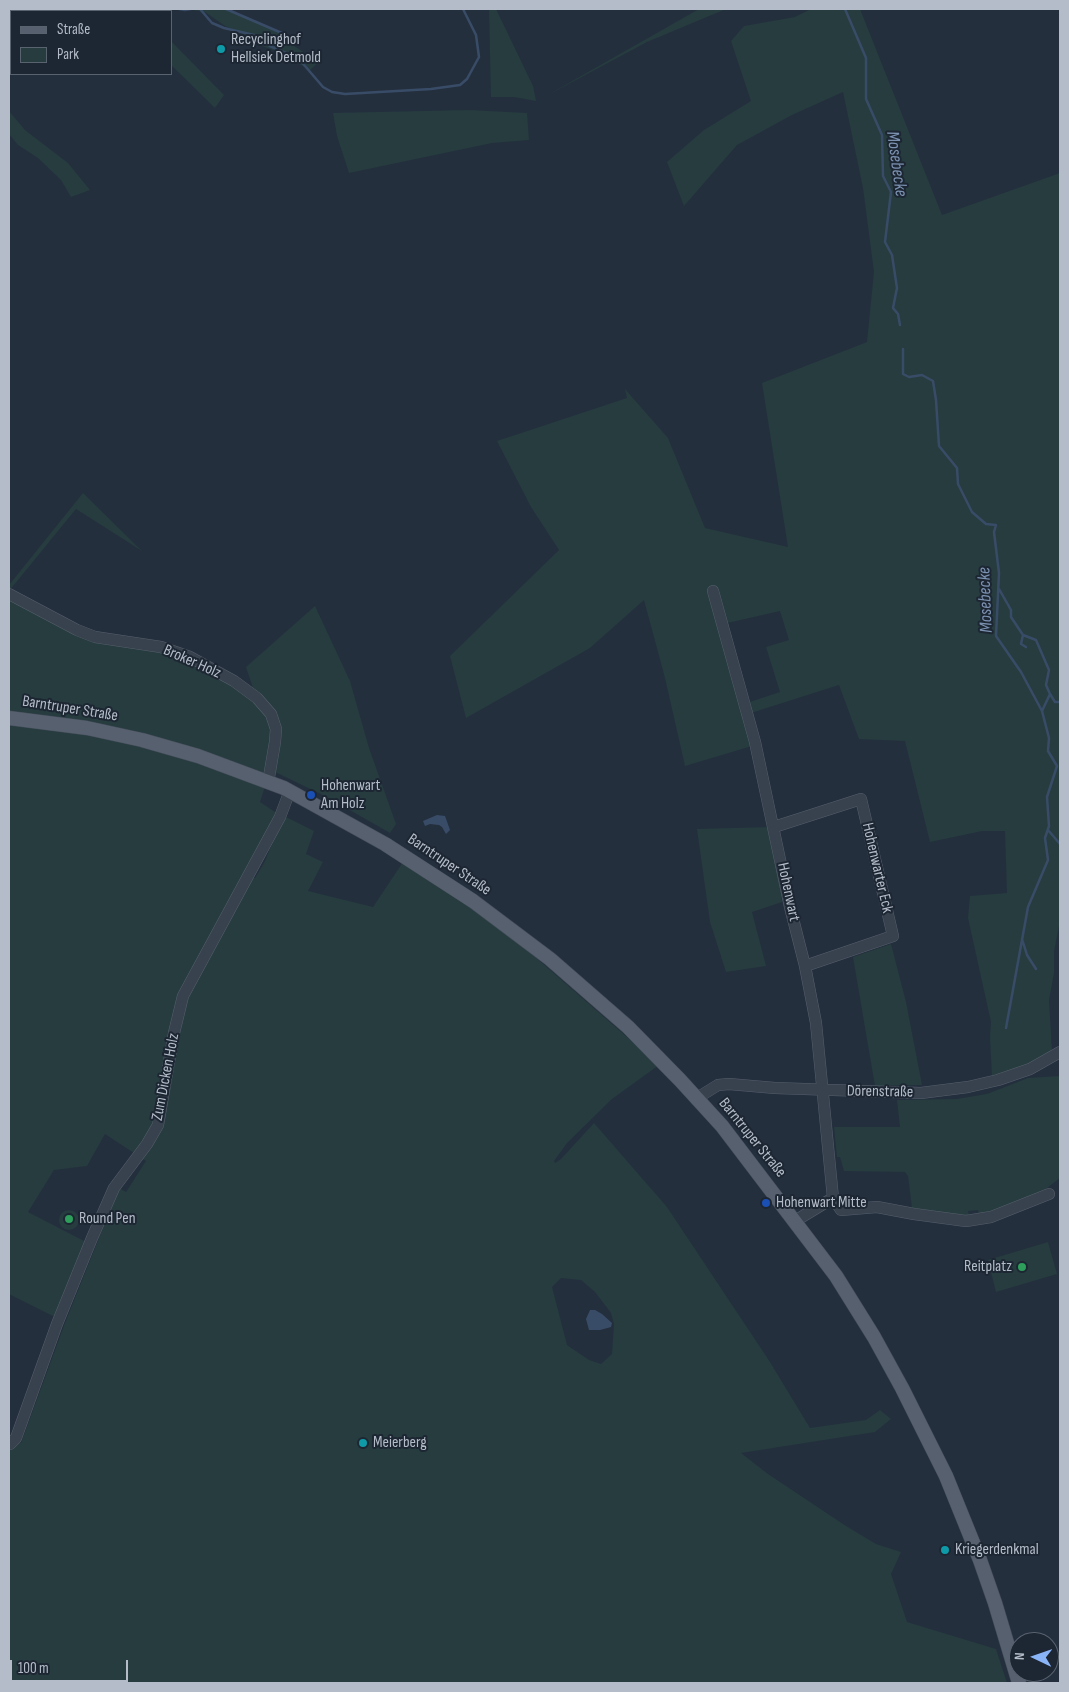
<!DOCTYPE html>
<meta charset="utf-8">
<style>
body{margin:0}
#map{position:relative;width:1069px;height:1692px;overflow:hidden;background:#242f3e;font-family:"Sofia Sans Condensed",sans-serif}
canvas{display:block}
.frame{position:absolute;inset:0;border:10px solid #b4bcc9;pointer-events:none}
.legend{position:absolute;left:10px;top:10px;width:162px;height:65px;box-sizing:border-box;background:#1d2633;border:1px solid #59626f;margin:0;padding:6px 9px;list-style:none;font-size:15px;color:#b4bcc9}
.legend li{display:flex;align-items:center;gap:10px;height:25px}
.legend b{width:25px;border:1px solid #59626f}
.north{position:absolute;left:1009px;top:1632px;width:50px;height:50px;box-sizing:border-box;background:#1d2633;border:1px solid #59626f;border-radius:50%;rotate:273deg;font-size:14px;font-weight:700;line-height:20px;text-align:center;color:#b4bcc9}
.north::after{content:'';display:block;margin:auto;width:18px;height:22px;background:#8ab4f8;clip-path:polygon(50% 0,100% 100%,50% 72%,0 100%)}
.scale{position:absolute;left:10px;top:1660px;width:118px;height:22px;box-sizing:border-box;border:2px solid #b4bcc9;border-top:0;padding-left:6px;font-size:15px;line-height:18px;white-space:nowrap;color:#b4bcc9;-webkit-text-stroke:4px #1d2633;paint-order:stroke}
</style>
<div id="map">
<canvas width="1069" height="1692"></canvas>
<div class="frame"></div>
<ul class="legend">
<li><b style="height:6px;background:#56606e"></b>Straße</li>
<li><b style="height:14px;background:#263c3f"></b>Park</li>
</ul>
<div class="north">N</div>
<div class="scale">100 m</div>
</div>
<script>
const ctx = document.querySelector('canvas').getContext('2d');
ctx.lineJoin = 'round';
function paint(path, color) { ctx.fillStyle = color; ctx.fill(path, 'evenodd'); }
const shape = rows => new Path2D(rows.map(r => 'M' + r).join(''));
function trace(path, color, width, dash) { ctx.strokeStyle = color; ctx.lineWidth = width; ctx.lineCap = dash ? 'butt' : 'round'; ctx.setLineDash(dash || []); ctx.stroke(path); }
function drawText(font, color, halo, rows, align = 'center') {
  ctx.font = font + ' "Sofia Sans Condensed",sans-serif'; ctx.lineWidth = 4; ctx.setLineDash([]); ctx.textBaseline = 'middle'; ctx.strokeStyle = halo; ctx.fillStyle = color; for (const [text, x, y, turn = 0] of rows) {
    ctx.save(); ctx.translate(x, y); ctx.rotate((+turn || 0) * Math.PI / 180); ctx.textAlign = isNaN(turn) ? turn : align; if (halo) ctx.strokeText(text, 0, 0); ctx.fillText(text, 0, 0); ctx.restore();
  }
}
paint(shape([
 [185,9,226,9,296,40,294,46,319,62,310,70,273,50,262,46,238,31,225,26,205,12],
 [489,9,496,9,533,86,536,101,514,97,491,97],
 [699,9,726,9,647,42,546,96],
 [811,9,860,9,942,215,1060,173,1060,921,1054,951,1054,973,1049,1000,1052,1052,1022,1067,992,1076,990,1037,991,1022,968,918,970,896,1007,893,1005,831,982,831,930,842,905,741,859,739,839,685,751,713,747,703,780,692,766,647,789,640,780,611,723,624,752,746,685,766,665,678,644,600,590,648,466,718,450,656,559,550,531,507,497,441,627,398,625,389,668,438,705,528,788,547,762,383,867,342,874,272,863,188,843,92,792,115,737,145,684,206,667,162,704,130,751,101,731,41,744,26,795,17],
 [171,41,224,95,215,108,171,65],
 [469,110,527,113,529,140,492,143,349,173,337,136,333,113],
 [9,111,25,130,68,163,90,190,71,197,61,180,38,158,18,145,9,134],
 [83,493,142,551,76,509,9,591,9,585],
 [9,596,77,631,175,652,255,698,273,725,269,774,260,802,281,816,250,877,255,878,264,863,284,816,314,831,306,854,323,862,308,891,373,907,405,859,518,942,659,1065,612,1099,567,1143,554,1161,555,1163,561,1159,594,1123,667,1207,770,1362,810,1428,866,1420,880,1410,891,1419,875,1432,741,1453,768,1474,846,1526,876,1544,901,1552,891,1574,907,1622,996,1649,1007,1683,9,1683,9,1439,21,1443,65,1323,119,1188,126,1192,146,1161,105,1134,87,1166,54,1170,28,1212,86,1242,55,1317,9,1294],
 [561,1278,581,1280,595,1292,611,1313,614,1324,612,1354,601,1364,589,1360,567,1345,552,1287],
 [315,606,350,681,369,748,396,824,390,833,327,797,275,772,278,732,255,694,246,667],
 [772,827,782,902,752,912,766,966,726,972,710,922,697,829],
 [891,944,906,1002,922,1085,875,1086,853,957],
 [1060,1076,1060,1178,1047,1188,1026,1199,979,1215,978,1210,968,1211,969,1217,912,1208,908,1176,905,1172,844,1171,840,1157,837,1157,834,1127,900,1127,897,1100,957,1099,987,1094,1028,1078],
 '59 1220a10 10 0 1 1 20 0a10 10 0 1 1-20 0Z',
 [1048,1242,1057,1274,996,1292,988,1260]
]), '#263c3f');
paint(shape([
 [437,815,445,816,450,830,446,834,442,827,439,825,430,824,425,826,423,821],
 [590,1310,595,1310,602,1314,612,1323,611,1327,600,1330,589,1330,586,1319]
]), '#394c67');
trace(shape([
 [179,9,185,10,191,9],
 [200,9,212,23,224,28,254,35,270,46,299,59,323,87,332,92,345,94,431,89,460,85,467,79,479,57,476,35,463,9],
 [226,9,298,40],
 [845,9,866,58,866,99,882,135,883,176,891,192,885,242,892,255,897,288,893,308,898,314,900,325],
 [903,349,903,374,909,377,922,375,933,381,936,400,939,446,957,468,958,484,972,512,986,524,996,525,994,532,999,573,996,636,1021,672,1042,711,1049,738,1048,751,1057,766,1047,797,1049,826,1045,838,1048,860,1028,907,1006,1028],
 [999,589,1011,610,1011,617,1023,635,1036,640,1049,670,1046,685,1050,694,1042,711],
 [1023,635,1021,644,1026,647],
 [1050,694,1055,702,1060,702],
 [1048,830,1060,844],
 [1022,939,1027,955,1036,969]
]), '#394c67', 2.5);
const minor = shape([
 [713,591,755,742,790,907,805,966,816,1023,833,1198],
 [9,594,77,630,95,637,161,647,190,657,234,681,257,698,271,714,276,729,275,742,268,783],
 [774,827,861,799,893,936,805,966],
 [697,1098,718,1085,729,1084,775,1088,921,1093,968,1087,998,1080,1030,1069,1060,1052],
 [795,1221,833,1198,841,1210,877,1207,914,1214,966,1221,991,1217,1049,1194],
 [10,1444,16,1438,57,1324,92,1238,114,1188,147,1144,158,1125,174,1033,183,996,280,817,289,793]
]);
const major = shape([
 [9,718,87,728,142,740,198,756,284,788,385,844,473,901,550,959,628,1027,680,1080,722,1126,836,1276,874,1337,902,1388,946,1476,980,1560,995,1603,1019,1683]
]);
trace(minor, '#565f6c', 12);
trace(major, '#414a57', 15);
trace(minor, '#38414e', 11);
trace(major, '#56606e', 14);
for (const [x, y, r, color] of [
 [221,49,5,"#0f9aa8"],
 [311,795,5,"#1a4fb4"],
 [766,1203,5,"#1a4fb4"],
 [69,1219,5,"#2e9e5b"],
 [1022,1267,5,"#2e9e5b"],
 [363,1443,5,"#0f9aa8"],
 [945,1550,5,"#0f9aa8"]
]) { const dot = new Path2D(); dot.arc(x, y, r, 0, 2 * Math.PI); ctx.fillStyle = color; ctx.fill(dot); trace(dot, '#1d2633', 2); }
drawText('16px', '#b4bcc9', '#1d2633', [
 ["Recyclinghof",231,40],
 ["Hellsiek Detmold",231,58],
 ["Hohenwart",321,786],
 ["Am Holz",321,804],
 ["Hohenwart Mitte",776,1203],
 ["Round Pen",79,1219],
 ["Reitplatz",1012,1267,"right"],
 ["Meierberg",373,1443],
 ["Kriegerdenkmal",955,1550]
], 'left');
drawText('16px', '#b4bcc9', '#1d2633', [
 ["Broker Holz",192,662,24],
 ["Barntruper Straße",70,709,9],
 ["Barntruper Straße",449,865,34],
 ["Hohenwarter Eck",877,868,77],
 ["Hohenwart",788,892,78],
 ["Zum Dicken Holz",166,1077,-79],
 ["Dörenstraße",880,1092,1],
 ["Barntruper Straße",752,1138,51]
]);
drawText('italic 18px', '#7c92b1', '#1d2633', [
 ["Mosebecke",896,164,82],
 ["Mosebecke",986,600,-92]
]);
</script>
